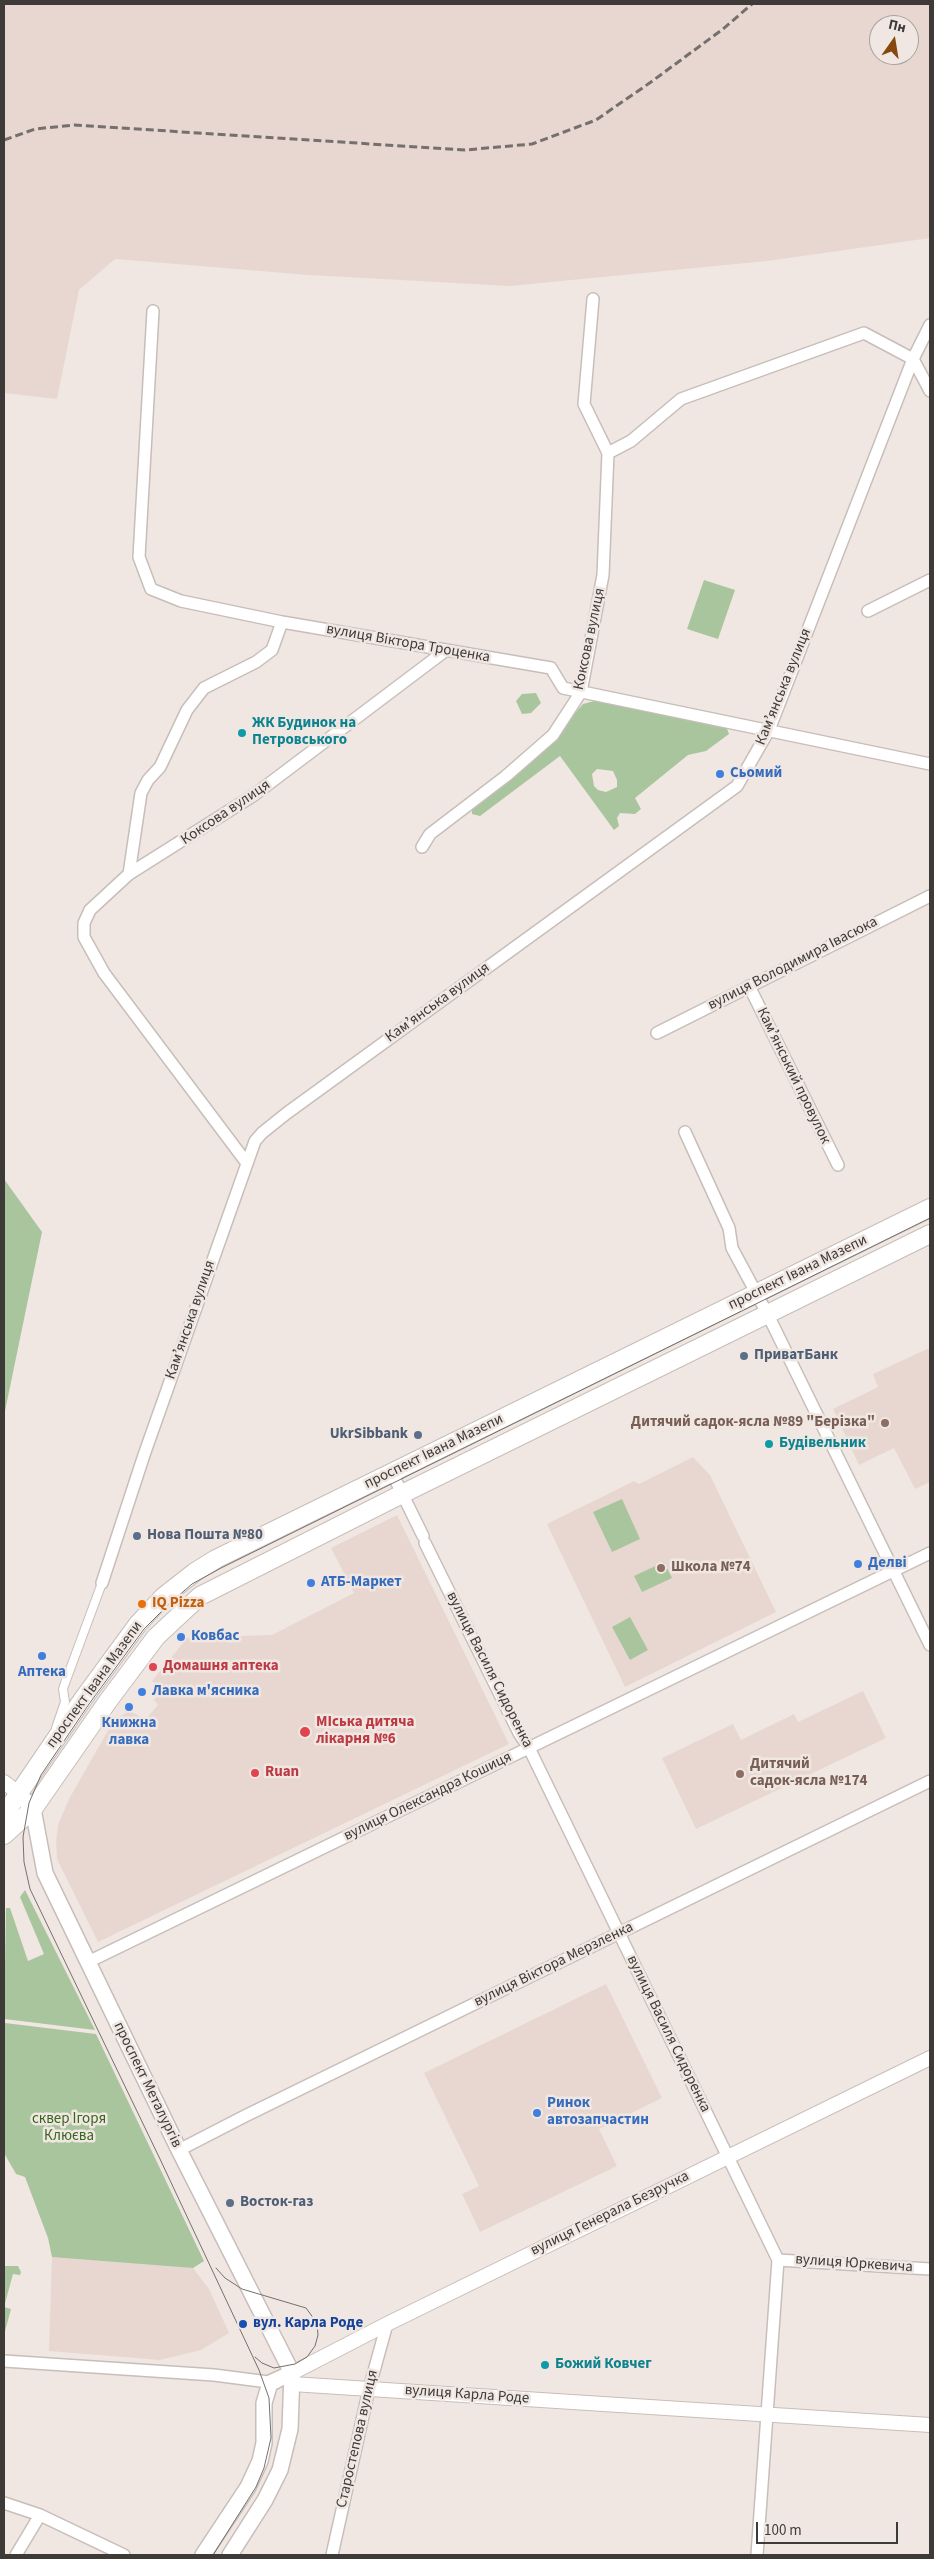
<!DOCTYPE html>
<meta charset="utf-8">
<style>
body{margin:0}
#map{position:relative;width:934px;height:2559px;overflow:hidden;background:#f0e7e2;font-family:"Source Sans 3",sans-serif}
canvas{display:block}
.frame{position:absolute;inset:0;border:5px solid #3e3a38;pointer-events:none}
.north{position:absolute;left:869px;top:15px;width:50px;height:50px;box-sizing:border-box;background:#f0e7e2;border:1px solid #a9a29e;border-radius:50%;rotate:13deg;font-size:14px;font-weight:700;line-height:20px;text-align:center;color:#3e3a38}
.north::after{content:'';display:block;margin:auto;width:18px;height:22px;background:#87480d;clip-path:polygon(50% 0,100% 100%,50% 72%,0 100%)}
.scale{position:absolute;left:756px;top:2522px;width:142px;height:22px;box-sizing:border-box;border:2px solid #3e3a38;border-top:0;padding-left:6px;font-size:15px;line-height:18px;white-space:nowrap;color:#3e3a38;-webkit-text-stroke:4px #f0e7e2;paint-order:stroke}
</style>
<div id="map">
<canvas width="934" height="2559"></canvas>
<div class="frame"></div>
<div class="north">Пн</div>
<div class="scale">100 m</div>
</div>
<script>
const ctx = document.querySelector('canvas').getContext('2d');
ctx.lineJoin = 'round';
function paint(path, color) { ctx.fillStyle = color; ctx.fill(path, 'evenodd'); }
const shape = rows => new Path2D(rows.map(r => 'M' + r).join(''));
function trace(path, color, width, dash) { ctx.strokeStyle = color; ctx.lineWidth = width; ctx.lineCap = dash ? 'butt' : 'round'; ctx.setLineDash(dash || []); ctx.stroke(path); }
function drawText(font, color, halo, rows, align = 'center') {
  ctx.font = font + ' "Source Sans 3",sans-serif'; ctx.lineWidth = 5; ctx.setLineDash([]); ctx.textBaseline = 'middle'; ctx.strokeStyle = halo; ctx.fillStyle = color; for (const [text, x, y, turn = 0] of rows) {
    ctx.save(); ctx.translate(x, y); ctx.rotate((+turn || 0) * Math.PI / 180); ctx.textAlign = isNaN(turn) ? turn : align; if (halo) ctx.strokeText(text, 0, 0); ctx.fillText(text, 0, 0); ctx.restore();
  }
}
paint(shape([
 [4,4,930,4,930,238,767,261,510,286,309,275,115,259,79,290,57,399,4,393],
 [879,25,909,25,909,55,879,55],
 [927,1349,930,1349,930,1482,915,1489,894,1448,859,1465,833,1409,878,1387,873,1374],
 [693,1457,710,1475,776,1612,625,1687,547,1524,634,1481,639,1484],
 [397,1515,509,1744,98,1942,57,1859,56,1842,58,1825,69,1799,114,1720,129,1711,146,1719,158,1705,154,1700,162,1689,152,1681,187,1638,272,1635,354,1593,331,1548],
 [863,1691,886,1738,696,1829,662,1758,733,1724,741,1740,794,1714,798,1722],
 [606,1984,662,2098,599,2129,617,2166,480,2232,462,2194,479,2186,424,2073],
 [56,2254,100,2257,193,2268,209,2289,229,2333,201,2350,160,2360,49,2351,52,2257]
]), '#e8d7d0');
paint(shape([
 [704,580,735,590,718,639,687,629],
 [536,693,541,703,531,713,522,714,516,701,522,694],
 [594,701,726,726,729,734,706,751,688,755,635,798,641,809,635,814,620,813,617,818,619,826,614,830,560,756,480,816,472,814,472,807,535,759,583,704],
 [597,769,613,771,617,780,617,787,606,792,598,790,594,786,592,774],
 [4,1179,42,1232,4,1416],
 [622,1499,640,1539,612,1552,593,1512],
 [664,1562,672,1578,642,1592,634,1576],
 [630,1617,648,1650,630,1660,612,1627],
 [25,1890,95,2030,4,2019,6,1908,10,1908,28,1961,44,1954,20,1897],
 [5,2023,96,2034,204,2261,193,2268,52,2257,48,2238,25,2177,16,2174,4,2153],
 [4,2266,18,2266,21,2272,20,2275,13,2274,4,2307,11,2309,4,2335]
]), '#a9c59d');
const pedestrian = shape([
 [56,1728,65,1702,63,1689,65,1683,102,1583]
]);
const minor = shape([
 [153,311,139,557,151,589,181,601,282,622,551,668,563,688,930,764],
 [608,453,631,441,681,399,864,333,913,359,930,391],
 [868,611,930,580],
 [422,847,430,834,506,776,553,735,581,692,603,575,608,453,584,404,593,299],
 [129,874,141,793,148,780,160,767,187,710,204,688,256,662,272,650,282,622],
 [749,986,838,1165],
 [657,1033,930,896],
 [685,1132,729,1228,732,1248,768,1315,930,1645],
 [246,1162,104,973,84,937,84,923,90,910,129,874,254,795,445,651],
 [392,1473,423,1536],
 [425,1543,519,1733,529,1748,778,2260,757,2555],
 [102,1583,144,1455,255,1141,262,1133,287,1113,737,786,769,730,913,359,930,325],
 [88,1962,930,1553],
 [179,2150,245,2116,930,1781],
 [778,2260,930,2269],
 [4,2361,214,2375,276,2383],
 [4,2503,40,2515,124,2555],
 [16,2555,40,2515],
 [332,2555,369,2389,387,2324]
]);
const tertiary = shape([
 [4,1782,18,1793],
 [292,2373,387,2324,930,2058],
 [292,2384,930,2425]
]);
const secondary = shape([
 [18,1793,33,1809,45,1873,179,2150,292,2373,290,2429,280,2470,265,2500,230,2555],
 [203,2555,248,2487,260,2461,264,2443,264,2403,270,2383,292,2373]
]);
const trunk = shape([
 [4,1815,83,1699,138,1624,163,1597,195,1572,216,1559,930,1208],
 [4,1835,33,1809,108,1701,156,1637,200,1596,402,1494,930,1234]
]);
trace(pedestrian, '#c7beba', 10);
trace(minor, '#c7beba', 14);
trace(tertiary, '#c7beba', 16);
trace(secondary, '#c7beba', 18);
trace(trunk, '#c7beba', 20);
trace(pedestrian, '#fff', 8);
trace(minor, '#fff', 11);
trace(tertiary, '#fff', 14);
trace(secondary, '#fff', 15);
trace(trunk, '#fff', 18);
trace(shape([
 [216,2268,225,2278,242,2289,306,2308,317,2323,318,2335,315,2346,307,2357,295,2364,274,2368,262,2363,255,2357],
 [213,2555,256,2487,264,2468,271,2438,269,2398,259,2370,160,2159,30,1889,24,1862,23,1837,29,1803,41,1775,89,1704,144,1629,169,1604,192,1584,221,1568,930,1218]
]), '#75706d', 1);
trace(shape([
 [4,140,35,129,74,125,465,150,532,144,596,120,651,82,723,29,752,4]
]), '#75706d', 3, [8, 4]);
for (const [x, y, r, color] of [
 [242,733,5,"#0f9aa8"],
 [720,774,5,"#3f7fe0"],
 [744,1356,5,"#5c6f8a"],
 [885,1423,5,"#8d6e63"],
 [418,1435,5,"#5c6f8a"],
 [769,1444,5,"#0f9aa8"],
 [137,1536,5,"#5c6f8a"],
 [858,1564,5,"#3f7fe0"],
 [661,1568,5,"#8d6e63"],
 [311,1583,5,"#3f7fe0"],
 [142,1604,5,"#e8710a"],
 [181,1637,5,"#3f7fe0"],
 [42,1656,5,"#3f7fe0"],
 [153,1667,5,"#e0444e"],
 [142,1692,5,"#3f7fe0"],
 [129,1707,5,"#3f7fe0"],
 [305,1732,6,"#e0444e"],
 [255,1773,5,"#e0444e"],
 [740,1774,5,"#8d6e63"],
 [537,2113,5,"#3f7fe0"],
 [230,2203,5,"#5c6f8a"],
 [243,2324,5,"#1a4fb4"],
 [545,2365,5,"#0f9aa8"]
]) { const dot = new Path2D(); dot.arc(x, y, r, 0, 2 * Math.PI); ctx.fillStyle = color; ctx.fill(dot); trace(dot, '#f0e7e2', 2); }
drawText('15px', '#3e3a38', '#f0e7e2', [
 ["Коксова вулиця",590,639,-78],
 ["вулиця Віктора Троценка",408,644,10],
 ["Камʼянська вулиця",784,687,-68],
 ["Коксова вулиця",226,813,-34],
 ["вулиця Володимира Івасюка",793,964,-27],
 ["Камʼянська вулиця",438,1003,-36],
 ["Камʼянський провулок",793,1076,64],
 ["проспект Івана Мазепи",798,1273,-26],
 ["Камʼянська вулиця",191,1320,-71],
 ["проспект Івана Мазепи",434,1452,-26],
 ["вулиця Василя Сидоренка",489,1670,63],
 ["проспект Івана Мазепи",95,1685,-54],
 ["вулиця Олександра Кошиця",428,1797,-26],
 ["вулиця Віктора Мерзленка",554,1965,-26],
 ["вулиця Василя Сидоренка",668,2034,64],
 ["проспект Металургів",147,2085,64],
 ["вулиця Генерала Безручка",610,2214,-26],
 ["вулиця Юркевича",854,2264,4],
 ["вулиця Карла Роде",467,2395,4],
 ["Старостепова вулиця",358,2439,-77]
]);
drawText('bold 15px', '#0d838f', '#f0e7e2', [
 ["ЖК Будинок на",252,724],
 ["Петровського",252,741],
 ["Будівельник",779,1444],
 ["Божий Ковчег",555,2365]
], 'left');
drawText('bold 15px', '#366cbe', '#f0e7e2', [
 ["Сьомий",730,774],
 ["Делві",868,1564],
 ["АТБ-Маркет",321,1583],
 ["Ковбас",191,1637],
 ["Аптека",42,1673,"center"],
 ["Лавка м'ясника",152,1692],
 ["Книжна",129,1724,"center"],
 ["лавка",129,1741,"center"],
 ["Ринок",547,2104],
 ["автозапчастин",547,2121]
], 'left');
drawText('bold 15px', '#4e5e75', '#f0e7e2', [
 ["ПриватБанк",754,1356],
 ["UkrSibbank",408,1435,"right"],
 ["Нова Пошта №80",147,1536],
 ["Восток-газ",240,2203]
], 'left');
drawText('bold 15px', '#785e54', '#f0e7e2', [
 ["Дитячий садок-ясла №89 \"Берізка\"",875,1423,"right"],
 ["Школа №74",671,1568],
 ["Дитячий",750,1765],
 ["садок-ясла №174",750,1782]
], 'left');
drawText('bold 15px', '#c56008', '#f0e7e2', [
 ["IQ Pizza",152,1604]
], 'left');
drawText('bold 15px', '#be3a42', '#f0e7e2', [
 ["Домашня аптека",163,1667],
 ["МІська дитяча",316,1723],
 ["лікарня №6",316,1740],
 ["Ruan",265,1773]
], 'left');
drawText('15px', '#38651e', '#f0e7e2', [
 ["сквер Ігоря",69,2120],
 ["Клюєва",69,2137]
]);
drawText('bold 15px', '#164399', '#f0e7e2', [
 ["вул. Карла Роде",253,2324]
], 'left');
</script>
